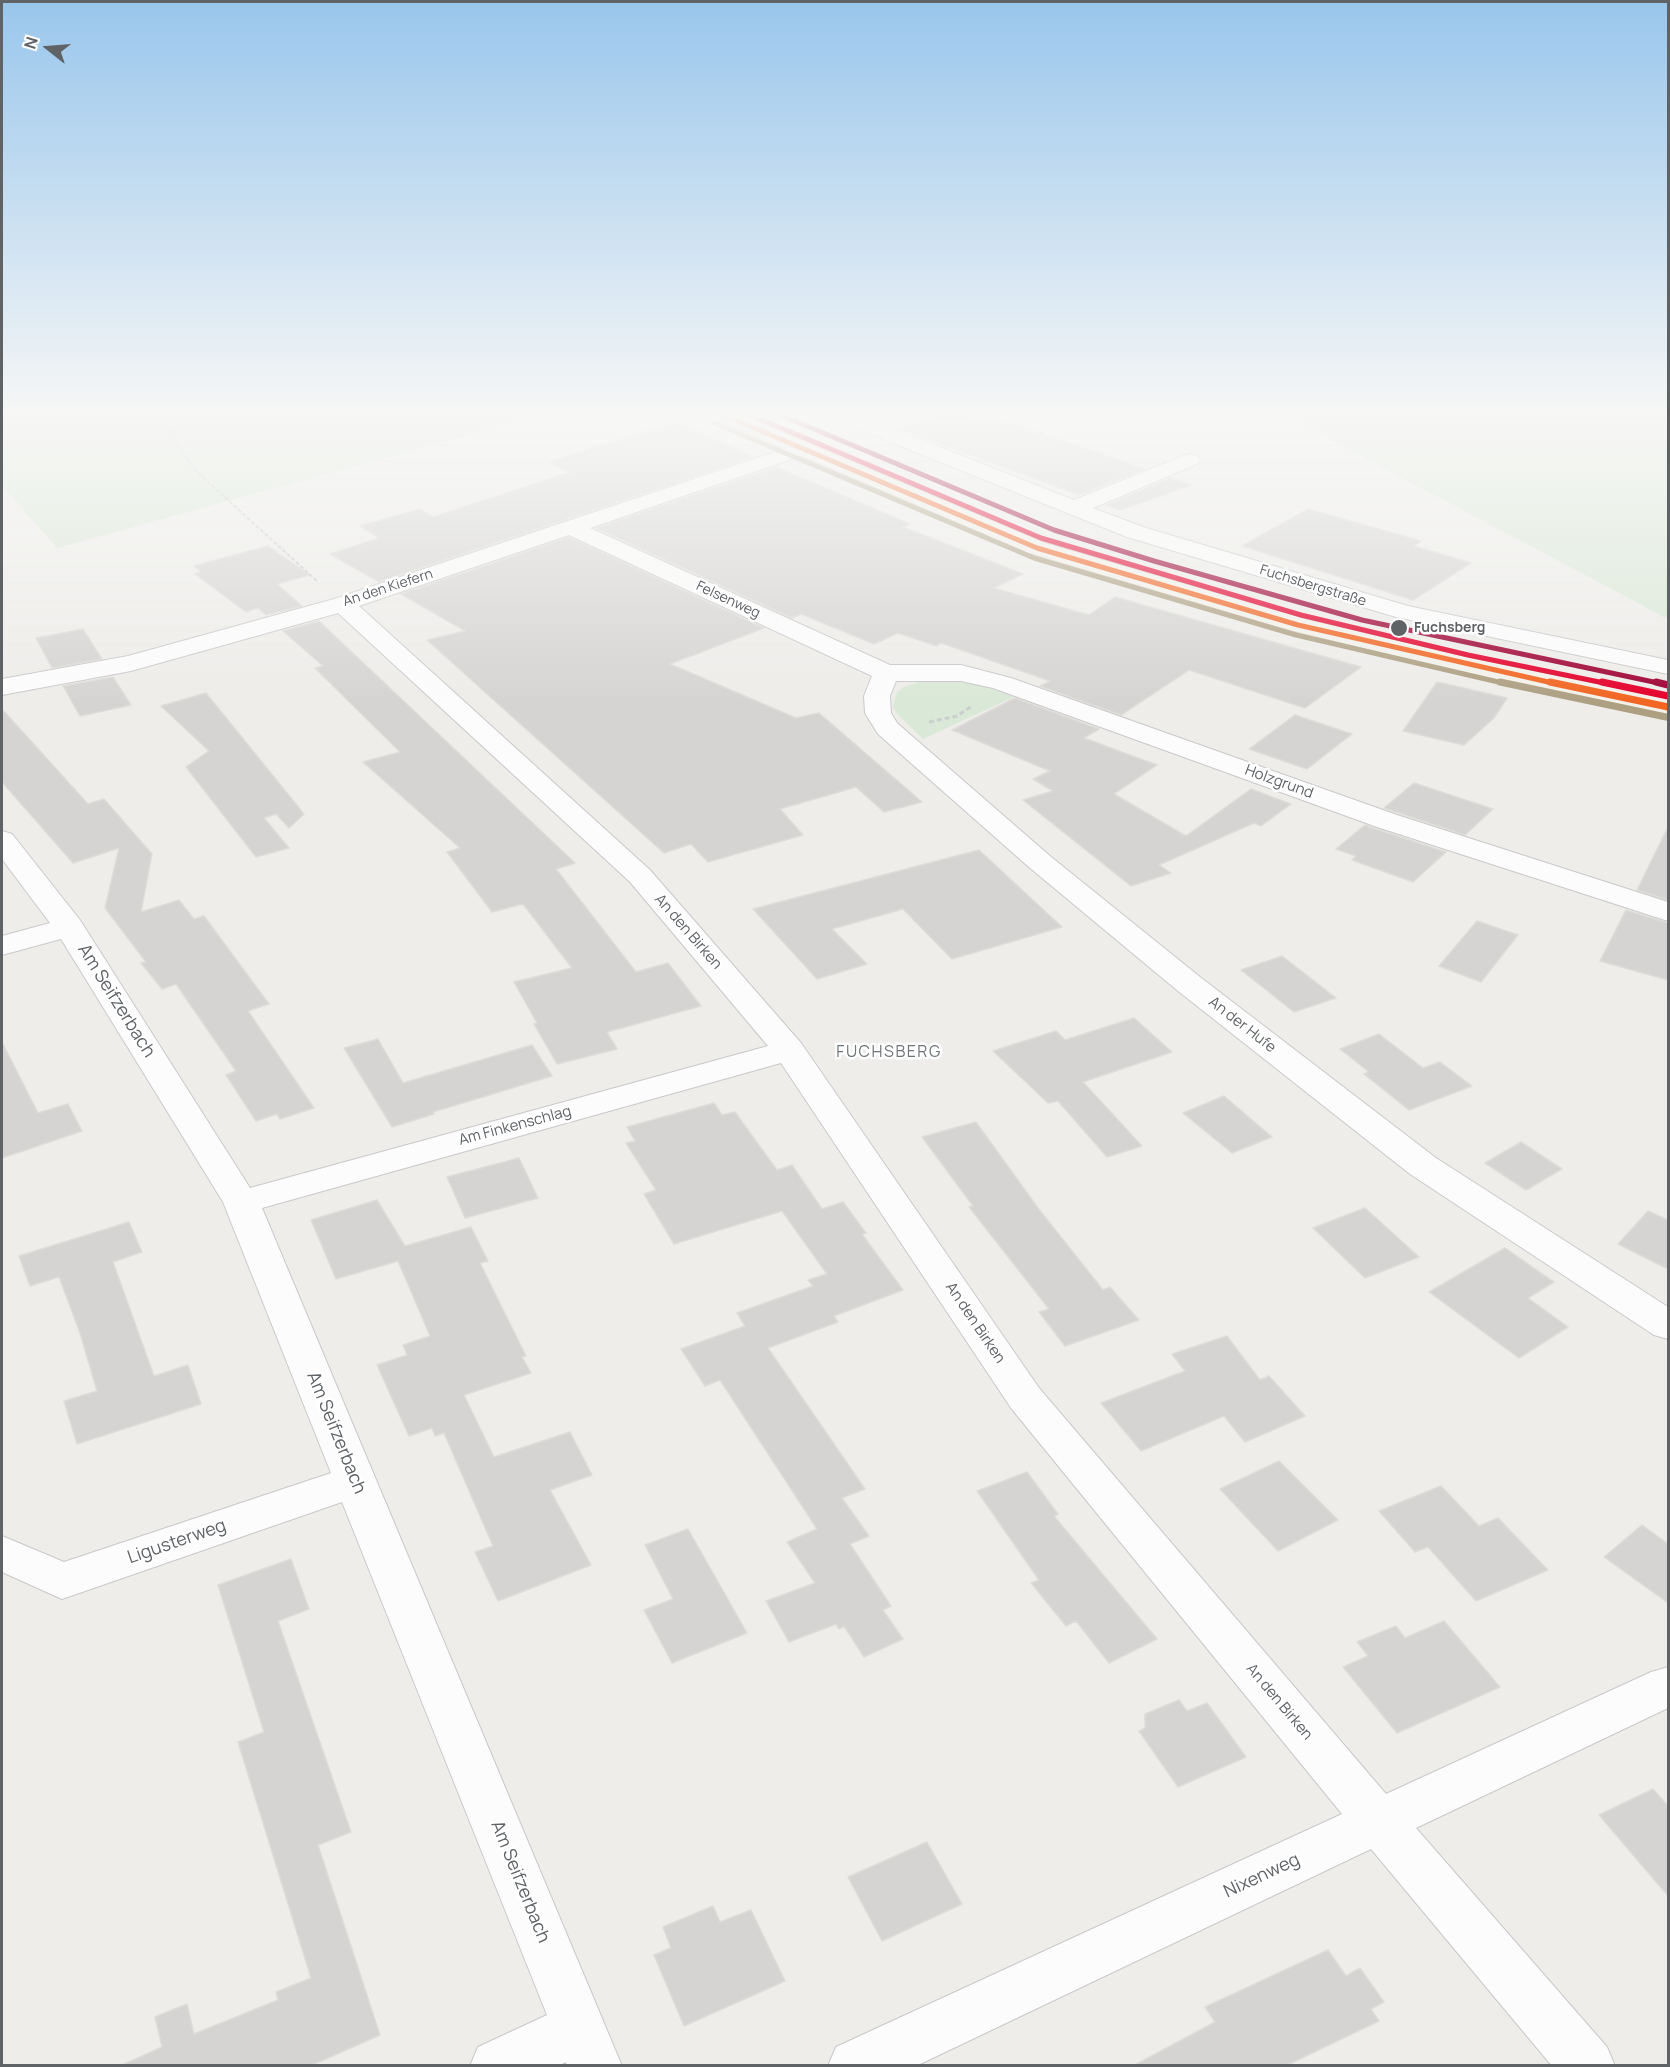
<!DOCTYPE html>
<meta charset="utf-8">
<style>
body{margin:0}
#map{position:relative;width:1670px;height:2067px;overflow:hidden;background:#eeedea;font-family:Manrope,sans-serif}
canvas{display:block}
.frame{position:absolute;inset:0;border:3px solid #5f6366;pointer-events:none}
.north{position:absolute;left:18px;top:18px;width:60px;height:60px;-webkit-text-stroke:4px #fff;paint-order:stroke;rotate:287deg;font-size:16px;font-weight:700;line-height:24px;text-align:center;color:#5f6366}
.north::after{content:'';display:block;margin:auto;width:21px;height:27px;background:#5f6366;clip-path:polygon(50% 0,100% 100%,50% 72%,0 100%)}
</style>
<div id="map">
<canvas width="1670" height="2067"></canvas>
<div class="frame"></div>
<div class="north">N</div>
</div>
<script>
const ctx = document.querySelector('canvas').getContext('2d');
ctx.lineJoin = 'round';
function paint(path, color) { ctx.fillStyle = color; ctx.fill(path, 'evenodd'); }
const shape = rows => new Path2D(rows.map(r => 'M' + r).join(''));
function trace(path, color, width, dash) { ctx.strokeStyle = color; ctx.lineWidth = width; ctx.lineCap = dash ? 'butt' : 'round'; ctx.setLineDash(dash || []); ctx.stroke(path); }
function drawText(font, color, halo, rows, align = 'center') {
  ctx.font = font + ' Manrope,sans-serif'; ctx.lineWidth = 5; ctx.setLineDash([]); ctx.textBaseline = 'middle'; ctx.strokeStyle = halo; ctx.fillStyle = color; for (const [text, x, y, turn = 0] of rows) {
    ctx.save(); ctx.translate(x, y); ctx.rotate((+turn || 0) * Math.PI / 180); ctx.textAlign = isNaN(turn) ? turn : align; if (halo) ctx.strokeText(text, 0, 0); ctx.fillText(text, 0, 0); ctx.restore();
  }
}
paint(shape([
 [2,413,549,413,57,548,4,488,2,488],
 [1280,413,1668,413,1668,619],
 [943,680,984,684,1016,696,923,739,898,715,893,707,897,692,904,687,918,682]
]), '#dae8d7');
const building = shape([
 [944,413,957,413,977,421,992,416,1145,469,1079,495,898,428,944,413],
 [676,422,753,457,379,582,330,554,379,538,360,526,420,509,433,517,552,478,570,472,549,462,676,422],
 [776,467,910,524,903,527,1023,574,994,588,1089,615,1115,597,1361,667,1305,708,1189,670,1121,715,1040,686,1050,681,941,643,936,646,898,633,874,644,801,614,792,618,596,528,776,467],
 [1171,478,1192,485,1120,510,1106,505,1171,478],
 [1308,509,1421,541,1414,546,1471,563,1413,600,1242,546,1308,509],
 [569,537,764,628,670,664,796,718,819,713,922,802,884,812,856,787,780,809,803,835,708,862,691,844,664,853,427,640,465,631,401,594,569,537],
 [268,546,310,575,277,584,302,606,266,615,258,608,246,612,195,574,201,572,194,566,268,546],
 [319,621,575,863,556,869,636,972,668,963,701,1006,607,1032,617,1049,557,1064,534,1024,537,1023,514,982,572,968,523,904,492,912,447,852,460,848,363,762,400,752,315,668,323,666,283,631,319,621],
 [83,629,102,659,52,668,36,638,83,629],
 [113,677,131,705,80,716,63,686,113,677],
 [1437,682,1468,689,1507,698,1494,718,1464,745,1403,731,1437,682],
 [206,693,304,814,289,828,276,814,264,818,289,848,256,857,186,767,209,751,161,706,206,693],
 [1015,698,1099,729,1084,738,1157,765,1114,794,1186,836,1251,789,1291,804,1261,826,1254,823,1159,865,1171,873,1131,886,1023,800,1053,791,1033,779,1050,771,952,730,1015,698],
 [2,709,88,804,104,799,152,854,141,912,179,900,194,919,204,916,269,1004,248,1011,314,1108,280,1119,277,1114,256,1121,226,1075,236,1071,176,984,162,989,141,963,146,962,105,908,119,848,73,863,2,782,2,709],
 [1295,715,1352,734,1307,769,1249,749,1295,715],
 [1414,783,1493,809,1465,835,1384,808,1414,783],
 [1365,825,1376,829,1446,852,1413,882,1352,860,1356,856,1336,849,1365,825],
 [1668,827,1668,900,1637,890,1668,827],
 [979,850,1062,927,952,959,903,909,832,929,867,964,817,979,753,909,979,850],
 [1626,910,1668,923,1668,980,1600,961,1626,910],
 [1477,921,1518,935,1481,982,1439,966,1477,921],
 [1282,956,1336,998,1294,1012,1241,970,1282,956],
 [1134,1018,1172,1052,1083,1082,1142,1146,1107,1157,1058,1101,1048,1103,993,1051,1056,1031,1065,1040,1134,1018],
 [1379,1034,1423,1068,1440,1062,1472,1086,1409,1110,1364,1074,1369,1072,1340,1049,1379,1034],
 [378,1039,403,1083,532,1045,552,1076,433,1112,434,1114,392,1127,344,1048,378,1039],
 [2,1042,38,1113,68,1104,82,1131,2,1158,2,1042],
 [1224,1096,1272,1137,1232,1153,1183,1113,1224,1096],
 [714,1103,722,1115,735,1112,777,1170,792,1165,822,1209,843,1202,866,1233,862,1234,903,1290,834,1316,838,1322,768,1348,865,1489,842,1498,869,1536,850,1544,891,1606,883,1610,903,1639,864,1657,844,1626,839,1629,836,1624,789,1642,766,1601,815,1583,787,1542,817,1529,720,1380,705,1386,681,1349,745,1326,737,1313,813,1286,808,1280,827,1274,782,1211,674,1244,644,1194,656,1190,626,1143,635,1141,627,1127,714,1103],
 [976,1122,1038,1208,1103,1290,1110,1287,1139,1320,1065,1346,1039,1312,1049,1309,969,1207,973,1206,922,1137,976,1122],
 [1521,1142,1562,1169,1526,1190,1485,1163,1521,1142],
 [519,1158,538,1198,465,1218,447,1177,519,1158],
 [377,1200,405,1246,471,1227,488,1261,480,1263,526,1356,522,1357,531,1373,464,1395,494,1457,570,1432,592,1475,550,1490,591,1565,498,1601,475,1552,493,1546,444,1433,435,1436,432,1428,409,1436,377,1365,407,1355,403,1345,430,1336,398,1261,336,1279,311,1220,377,1200],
 [1365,1208,1419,1257,1365,1278,1313,1228,1365,1208],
 [1648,1211,1668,1220,1668,1269,1618,1244,1648,1211],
 [129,1222,142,1252,113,1262,154,1376,188,1365,201,1404,77,1444,64,1401,97,1391,80,1333,59,1277,30,1286,19,1256,129,1222],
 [1505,1248,1554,1282,1528,1298,1568,1327,1519,1358,1429,1292,1505,1248],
 [1227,1336,1260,1380,1269,1376,1305,1416,1245,1442,1224,1416,1141,1451,1101,1403,1185,1371,1172,1354,1227,1336],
 [1279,1461,1338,1520,1278,1551,1220,1489,1279,1461],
 [1027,1472,1058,1514,1054,1516,1157,1639,1109,1663,1076,1621,1066,1626,1031,1583,1039,1580,977,1491,1027,1472],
 [1441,1486,1479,1526,1498,1518,1548,1570,1476,1601,1428,1547,1415,1552,1379,1511,1441,1486],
 [1642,1525,1668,1544,1668,1603,1604,1557,1642,1525],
 [688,1529,747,1633,672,1663,644,1610,673,1599,645,1545,688,1529],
 [291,1559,309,1609,278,1621,351,1832,318,1845,380,2035,310,2066,120,2066,162,2047,155,2017,187,2004,194,2034,278,2000,276,1992,311,1978,238,1742,264,1732,218,1585,291,1559],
 [1444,1621,1500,1687,1397,1733,1343,1667,1368,1656,1357,1642,1396,1626,1405,1638,1444,1621],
 [1179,1700,1187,1711,1207,1703,1246,1757,1178,1787,1139,1731,1145,1728,1145,1714,1179,1700],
 [1653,1789,1668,1806,1668,1896,1599,1815,1653,1789],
 [927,1842,962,1904,882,1941,848,1877,927,1842],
 [713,1906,720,1922,751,1910,785,1981,684,2026,654,1955,671,1948,663,1927,713,1906],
 [1328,1950,1346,1976,1360,1968,1384,2002,1371,2009,1379,2021,1285,2066,1133,2066,1215,2022,1205,2007,1328,1950]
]);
paint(building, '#d5d4d2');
trace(building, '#dedcd9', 1.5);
const minor = shape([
 [825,413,854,413,1074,500,1183,456,1190,454,1197,456,1200,460,1197,464,1093,508,1143,527,1408,606,1668,660,1668,674,1396,617,1127,537,828,417,825,413],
 [802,443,809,445,812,449,809,453,590,528,890,665,961,665,1011,678,1397,815,1668,902,1668,921,1377,827,993,688,961,681,896,681,890,696,891,713,897,723,1050,856,1200,977,1436,1158,1668,1307,1668,1339,1654,1335,1410,1174,1178,991,1030,868,878,734,865,713,864,696,872,676,569,535,359,606,650,870,801,1043,1039,1388,1386,1794,1651,1672,1668,1667,1668,1708,1416,1828,1607,2047,1615,2066,1552,2066,1371,1849,916,2066,828,2066,836,2047,1342,1814,1011,1408,781,1063,262,1208,622,2066,567,2066,566,2062,558,2066,470,2066,478,2047,547,2015,342,1502,62,1599,2,1572,2,1536,64,1562,331,1473,223,1202,61,939,2,955,2,936,50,923,2,859,2,831,12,834,80,920,250,1188,768,1046,630,882,338,613,131,671,2,695,2,679,128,656,334,599,802,443]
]);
const major = shape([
 [708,413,736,413,1045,543,1305,619,1466,657,1668,699,1668,715,1466,673,1289,630,1029,553,711,417,708,413]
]);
trace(minor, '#c9c9c9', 2);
trace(major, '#d3cbbb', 2);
trace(shape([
 [159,413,174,441,196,471,317,581]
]), '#cacecc', 2, [4, 2]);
trace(shape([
 [929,722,957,716,972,706]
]), '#cacecc', 3, [5, 3]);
paint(minor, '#fcfcfc');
paint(major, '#f3f1ea');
trace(shape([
 [719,413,1037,548,1298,625,1557,684]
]), '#f26522', 5);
trace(shape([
 [1550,682,1668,707]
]), '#f26522', 7);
trace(shape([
 [714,423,1034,558,1296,635,1507,684]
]), '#ad9f82', 5);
trace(shape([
 [1500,682,1666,717]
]), '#ad9f82', 7);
trace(shape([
 [746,413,1041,538,1301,615,1468,655,1609,684]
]), '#e4002b', 5);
trace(shape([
 [1602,682,1668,696]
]), '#e4002b', 7);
trace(shape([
 [776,413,1054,530,1154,561,1362,620,1663,684]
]), '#9e0234', 5);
trace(shape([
 [1656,682,1668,685]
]), '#9e0234', 7);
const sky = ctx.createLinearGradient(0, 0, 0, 703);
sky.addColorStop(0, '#99c6ec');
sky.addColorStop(0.59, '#f7f7f6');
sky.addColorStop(1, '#f7f7f600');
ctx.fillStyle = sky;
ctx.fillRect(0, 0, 1670, 703);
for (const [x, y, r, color] of [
 [1399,628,9,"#5f6366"]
]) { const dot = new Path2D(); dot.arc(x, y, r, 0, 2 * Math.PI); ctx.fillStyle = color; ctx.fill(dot); trace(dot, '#fff', 2); }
drawText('14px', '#5f6366', '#fff', [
 ["Fuchsbergstraße",1313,586,17],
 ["An den Kiefern",388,588,-18],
 ["Felsenweg",728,600,25]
]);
drawText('bold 14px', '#5f6366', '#fff', [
 ["Fuchsberg",1414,628]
], 'left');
drawText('15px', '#5f6366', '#fff', [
 ["Holzgrund",1279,782,20],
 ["An den Birken",688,932,49],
 ["An der Hufe",1242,1025,38],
 ["Am Finkenschlag",515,1126,-15],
 ["An den Birken",975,1323,56],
 ["An den Birken",1279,1702,50]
]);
ctx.letterSpacing = '1.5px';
drawText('16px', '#707578', '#fff', [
 ["FUCHSBERG",889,1053]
]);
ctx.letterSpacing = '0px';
drawText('18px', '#5f6366', '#fff', [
 ["Am Seifzerbach",116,1001,58],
 ["Am Seifzerbach",336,1433,68],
 ["Ligusterweg",177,1542,-19],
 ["Nixenweg",1262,1876,-25],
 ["Am Seifzerbach",520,1882,68]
]);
</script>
